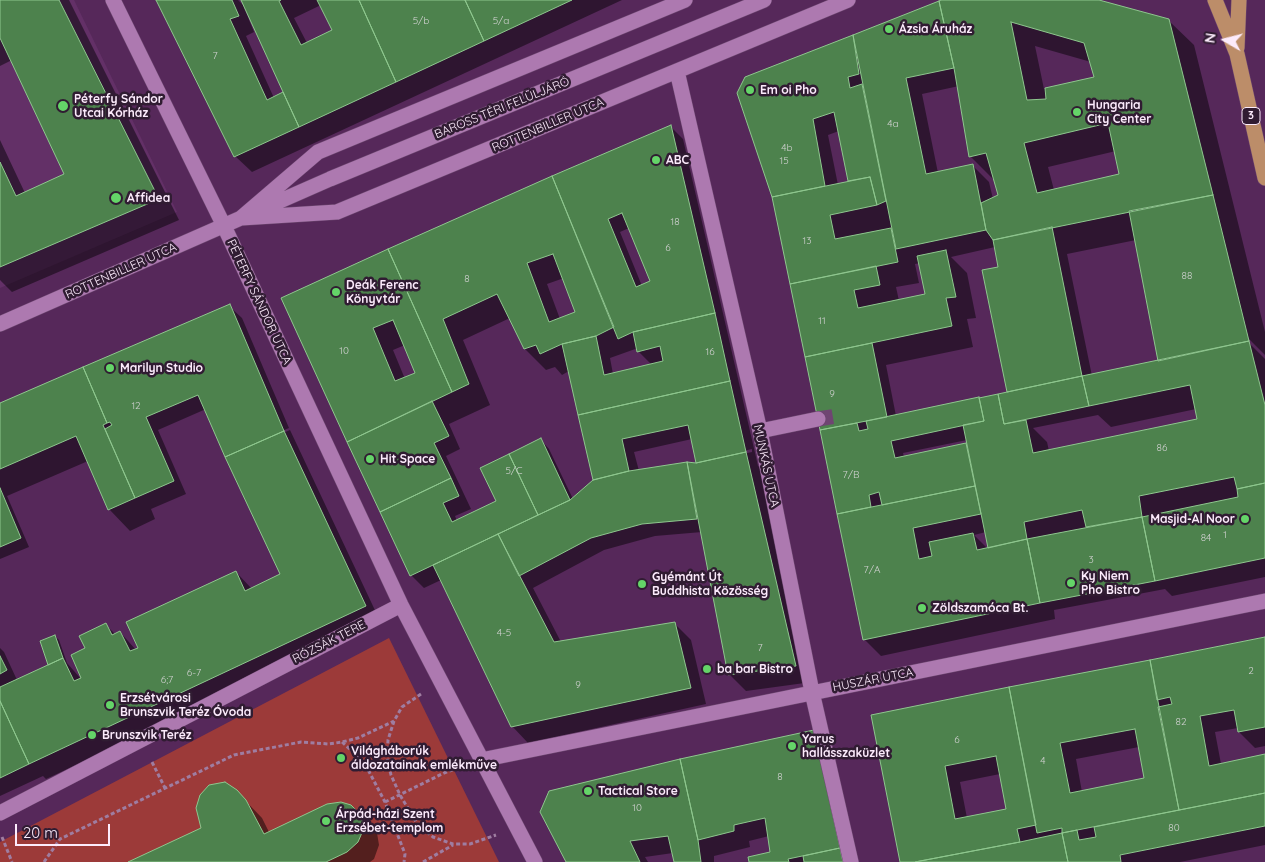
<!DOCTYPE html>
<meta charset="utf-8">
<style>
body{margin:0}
#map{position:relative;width:1265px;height:862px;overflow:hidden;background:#56285a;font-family:Quicksand,sans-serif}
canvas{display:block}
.north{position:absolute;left:1200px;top:15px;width:50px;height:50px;-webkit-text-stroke:4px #301c32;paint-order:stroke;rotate:278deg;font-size:14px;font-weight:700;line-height:20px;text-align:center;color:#fcebfc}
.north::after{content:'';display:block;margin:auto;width:18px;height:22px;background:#fcebfc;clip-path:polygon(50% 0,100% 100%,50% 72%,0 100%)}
.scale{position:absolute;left:15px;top:824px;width:95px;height:22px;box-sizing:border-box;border:2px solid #fcebfc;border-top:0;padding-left:6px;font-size:15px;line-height:18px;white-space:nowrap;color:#fcebfc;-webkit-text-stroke:4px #301c32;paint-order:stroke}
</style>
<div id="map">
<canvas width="1265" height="862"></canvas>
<div class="north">N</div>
<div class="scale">20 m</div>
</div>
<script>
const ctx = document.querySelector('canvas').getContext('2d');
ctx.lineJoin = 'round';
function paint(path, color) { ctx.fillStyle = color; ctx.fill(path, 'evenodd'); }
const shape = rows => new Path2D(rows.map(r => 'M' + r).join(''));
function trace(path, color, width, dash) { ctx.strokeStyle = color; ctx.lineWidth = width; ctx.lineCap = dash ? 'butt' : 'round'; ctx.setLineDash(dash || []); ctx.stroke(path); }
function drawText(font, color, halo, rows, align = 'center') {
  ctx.font = font + ' Quicksand,sans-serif'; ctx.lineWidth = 5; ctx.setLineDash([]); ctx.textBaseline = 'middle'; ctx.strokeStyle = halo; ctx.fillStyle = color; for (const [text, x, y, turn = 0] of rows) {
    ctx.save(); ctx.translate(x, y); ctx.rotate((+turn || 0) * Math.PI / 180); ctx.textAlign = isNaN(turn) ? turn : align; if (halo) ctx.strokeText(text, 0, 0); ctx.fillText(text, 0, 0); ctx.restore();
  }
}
paint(shape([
 [0,0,74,0,177,212,0,288]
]), '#633067');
paint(shape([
 [389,638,499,862,0,862,0,842]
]), '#9c3a39');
paint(shape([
 [0,0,69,0,179,220,12,292,0,280,0,140,25,193,65,174,12,60,0,66],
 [158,0,238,0,243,5,254,32,246,36,274,98,285,92,242,0,622,0,252,172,235,156],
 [321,5,333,30,307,43,294,18],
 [944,0,1095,0,1168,20,1194,45,1265,332,1265,355,1248,338,1248,342,1265,359,1265,577,1172,596,1165,589,1054,610,1055,619,881,656,864,639,773,197,746,78],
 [1035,46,1091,62,1096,78,1044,89],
 [959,86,970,156,995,181,999,196,993,199,989,182,973,166,938,173,922,94],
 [839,131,849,182,838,185,828,135],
 [1116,151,1121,175,1054,190,1048,167],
 [1136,240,1159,361,1092,376,1067,254],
 [995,247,999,268,983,271,1009,393,896,416,886,365,973,347,967,319,976,318,967,273,951,257],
 [920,263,926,295,899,301,896,287,919,283,915,264],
 [1196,409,1198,420,1049,451,1047,442,1033,428,1098,415,1111,427],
 [967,440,968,447,966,444,904,457,903,453],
 [986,532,990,551,974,535],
 [670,126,683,139,758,466,762,469,812,682,746,691,730,675,702,532,655,536,604,550,533,588,561,642,674,623,691,640,706,704,528,743,512,726,441,580,424,588,411,575,283,299],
 [629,228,651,282,642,286,620,232],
 [564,278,577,313,560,319,547,284],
 [510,318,525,349,546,370,555,367,562,375,569,371,594,480,573,499,549,449,541,440,498,502,457,521,455,516,471,509,446,456,460,449,449,424,490,405,463,340],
 [405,345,417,374,405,379,393,350],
 [638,348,638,351,652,365,613,374,610,358],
 [692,439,698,464,687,464,639,471,634,452],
 [752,449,752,452,705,462,705,460],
 [229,306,242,318,289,428,230,453,230,456,290,430,381,623,46,779,43,776,0,796,0,648,4,652,17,680,50,665,55,636,59,640,67,663,81,679,83,678,87,649,106,625,115,634,120,632,136,650,236,572,252,589,282,575,206,409,158,430,186,494,151,509,155,519,130,531,109,509,88,461,7,496,29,547,0,559,0,404],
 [1265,638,1265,746,1255,748,1239,732,1238,728,1215,732,1221,764,1265,756,1265,845,1180,862,902,862,873,716],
 [1139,747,1146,779,1082,792,1076,759],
 [1000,774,1007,809,967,818,960,782],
 [814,732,855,862,751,862,772,853,769,836,749,841,750,847,714,856,714,862,675,862,673,853,645,857,648,862,567,862],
 [236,791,262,818,269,832,351,806,377,833,379,845,374,859,370,862,131,862,203,828]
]), '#0007');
const building = shape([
 [0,0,59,0,159,199,0,267,0,162,16,196,64,174,0,38,0,0],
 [156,0,232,0,239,16,230,19,267,100,283,92,299,127,234,157,156,0],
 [241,0,281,0,279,1,301,45,332,30,317,0,359,0,396,82,299,127,241,0],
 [359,0,465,0,484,41,396,82,359,0],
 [465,0,572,0,484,41,465,0],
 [941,0,1099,0,1169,19,1213,195,993,240,986,230,981,203,998,195,986,153,969,157,954,68,939,1,941,0],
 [1011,22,1084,43,1094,77,1045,88,1046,99,1027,100,1011,22],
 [1108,123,1119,174,1037,193,1024,143,1108,123],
 [939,1,954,68,906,78,926,174,973,164,986,230,896,249,853,35,939,1],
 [853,35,859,74,848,77,850,88,862,84,886,201,877,205,870,177,848,181,834,112,813,119,825,186,772,197,737,93,745,77,853,35],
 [671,125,715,313,633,332,618,339,552,176,671,125],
 [622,213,650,281,636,287,608,219,622,213],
 [552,176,614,327,596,336,562,344,540,354,536,345,524,349,497,294,443,319,469,384,452,392,388,249,552,176],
 [553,254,575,312,549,322,527,263,553,254],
 [870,177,877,205,830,215,835,239,891,228,898,262,790,284,772,197,870,177],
 [1213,195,1249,341,1158,361,1129,211,1213,195],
 [1052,227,1082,376,1007,392,982,270,998,267,993,240,1052,227],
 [388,249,452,392,347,442,281,298,388,249],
 [393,320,415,373,395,381,373,328,393,320],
 [946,250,956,297,946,298,952,326,805,357,790,284,876,266,880,285,854,290,858,308,925,294,917,256,946,250],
 [230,304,284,431,225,457,198,395,146,417,174,481,135,498,105,429,112,425,110,422,107,423,83,367,230,304],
 [715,313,730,381,578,415,562,344,596,336,604,375,663,361,660,346,637,352,633,332,715,313],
 [1249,341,1265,405,1265,483,1237,489,1234,477,1139,496,1142,517,1086,527,1082,510,1024,522,1027,539,988,548,963,425,984,421,979,398,998,394,1004,424,1026,420,1033,453,1197,419,1190,385,1089,406,1082,376,1249,341],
 [872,343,887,417,820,430,805,357,872,343],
 [83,367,107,423,103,425,135,498,108,510,76,436,0,469,0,403,83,367],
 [1082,376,1089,406,1004,424,998,394,1082,376],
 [730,381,746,452,696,463,688,425,622,439,629,471,593,480,578,415,730,381],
 [979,397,984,421,891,441,895,458,966,443,975,486,882,505,879,492,869,495,871,507,837,514,820,430,857,423,859,431,868,429,866,421,979,397],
 [432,401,449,436,434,443,451,478,380,512,347,442,432,401],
 [284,431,366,606,29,764,0,701,0,687,63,658,74,681,81,678,71,655,85,648,79,636,106,623,112,635,120,631,130,651,138,648,126,622,236,571,245,591,280,574,225,457,284,431],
 [541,438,570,500,538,515,509,454,541,438],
 [746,452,796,666,728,675,687,462,696,463,746,452],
 [509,454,538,515,410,576,380,512,451,478,459,496,443,503,452,522,496,501,480,468,509,454],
 [687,462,697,519,642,524,591,538,519,576,498,534,570,500,593,480,629,471,687,462],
 [1265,483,1265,558,1155,581,1142,517,1238,497,1237,489,1265,483],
 [975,486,981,514,913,528,919,559,932,556,929,542,973,533,977,550,1027,539,1040,603,863,640,837,514,975,486],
 [0,488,21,538,0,547,0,488],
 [1142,517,1155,581,1040,603,1027,539,1142,517],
 [498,534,554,642,675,622,691,688,511,727,433,565,498,534],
 [55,635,63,658,48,665,40,641,55,635],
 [1265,637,1265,727,1238,732,1234,710,1200,716,1209,766,1265,754,1265,793,1179,810,1158,707,1172,704,1170,697,1157,700,1150,660,1265,637],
 [0,656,7,670,0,674,0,656],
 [1150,660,1179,810,1062,833,1062,828,1037,833,1009,687,1150,660],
 [1135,729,1144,778,1070,793,1060,743,1135,729],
 [1009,687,1036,825,1017,829,1020,842,915,862,900,862,871,715,1009,687],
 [996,756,1006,809,955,819,945,766,996,756],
 [0,701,29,764,0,778,0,701],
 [814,730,840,848,788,859,789,862,749,862,748,857,770,852,765,818,734,825,734,831,698,840,680,759,814,730],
 [680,759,698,840,701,862,674,862,668,836,630,841,640,862,566,862,540,812,549,791,680,759],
 [225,782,237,790,246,800,264,834,327,804,341,802,351,805,361,815,364,828,358,842,347,852,326,862,128,862,201,828,196,808,200,795,209,785,225,782],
 [1265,793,1265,826,1120,855,1121,862,1068,862,1062,833,1077,830,1079,840,1096,837,1094,827,1265,793],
 [1062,833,1068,862,915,862,1020,842,1062,833],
 [840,848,843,862,804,862,803,856,840,848]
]);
paint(building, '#4d824d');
trace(building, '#8ec78e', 1);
trace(shape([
 [818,419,836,416]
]), '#6f4572', 15, [15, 8]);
const minor = shape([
 [113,0,224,226,401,605,535,862],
 [677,71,760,431,812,692,851,862],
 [255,212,330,179,764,0],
 [241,218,337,212,848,0],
 [0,324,241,218,318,152,685,0],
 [760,431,818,419],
 [481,760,1265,601],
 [0,813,401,605]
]);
const major = shape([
 [1215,0,1237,54,1265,178],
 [1237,48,1239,0]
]);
trace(minor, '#6c476f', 16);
trace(major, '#6c476f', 16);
trace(shape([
 [421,694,402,707,394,721,388,740,387,758,391,775,400,795,418,825,433,837,453,844,470,844,496,835],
 [342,742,364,762,385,802,405,854,404,862],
 [152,762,165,788],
 [385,802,444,773,460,767],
 [2,837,12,862],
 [44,862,60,839,234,755,301,742,329,744,342,742,358,738,394,721],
 [423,862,453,845]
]), '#9f7da1', 3, [4, 2.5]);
trace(minor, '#ad79b0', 15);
trace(major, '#bc8d69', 15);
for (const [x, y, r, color] of [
 [889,29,5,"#64d468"],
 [750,90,5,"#64d468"],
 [63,106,6,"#64d468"],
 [1077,112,5,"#64d468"],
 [656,160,5,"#64d468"],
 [116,198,6,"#64d468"],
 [336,292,5,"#64d468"],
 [110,368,5,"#64d468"],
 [370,459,5,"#64d468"],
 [1245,519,5,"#64d468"],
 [1071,583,5,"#64d468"],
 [642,584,5,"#64d468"],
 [922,608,5,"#64d468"],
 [707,669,5,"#64d468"],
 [110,705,5,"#64d468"],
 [92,735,5,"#64d468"],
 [792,746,5,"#64d468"],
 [341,758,5,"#64d468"],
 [588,791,5,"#64d468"],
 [326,821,5,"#64d468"]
]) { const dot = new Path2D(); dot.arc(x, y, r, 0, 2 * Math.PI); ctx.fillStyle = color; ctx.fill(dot); trace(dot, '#301c32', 2); }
drawText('10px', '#d0d1d0', null, [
 ["5/b",421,21],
 ["5/a",501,21],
 ["7",215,56],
 ["4a",893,124],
 ["4b",787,148],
 ["15",784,161],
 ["18",675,222],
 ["13",807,241],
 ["6",668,248],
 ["88",1187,276],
 ["8",467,279],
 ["11",822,321],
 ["10",344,351],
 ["16",710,352],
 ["9",832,394],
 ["12",136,406],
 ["86",1162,448],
 ["5/C",514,471],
 ["7/B",851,475],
 ["1",1225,535],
 ["84",1206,538],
 ["3",1091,560],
 ["7/A",872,570],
 ["4-5",504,633],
 ["7",760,648],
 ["2",1251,671],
 ["6-7",194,673],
 ["6;7",167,680],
 ["9",578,685],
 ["82",1181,722],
 ["6",957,740],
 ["4",1043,761],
 ["8",780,777],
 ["10",637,808],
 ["80",1174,828]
]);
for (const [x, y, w] of [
 [1251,116,18]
]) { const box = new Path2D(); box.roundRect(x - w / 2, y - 8.5, w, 17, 4); ctx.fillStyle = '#301c32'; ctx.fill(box); trace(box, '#fcebfc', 1); }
drawText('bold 11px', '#fcebfc', null, [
 ["3",1251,116]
]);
drawText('bold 12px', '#fcebfc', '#301c32', [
 ["Ázsia Áruház",899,29],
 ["Em oi Pho",760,90],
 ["Péterfy Sándor",74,99],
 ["Utcai Kórház",74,113],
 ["Hungaria",1087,105],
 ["City Center",1087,119],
 ["ABC",666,160],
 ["Affidea",127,198],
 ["Deák Ferenc",346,285],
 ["Könyvtár",346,299],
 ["Marilyn Studio",120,368],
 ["Hit Space",380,459],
 ["Masjid-Al Noor",1235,519,"right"],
 ["Ky Niem",1081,576],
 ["Pho Bistro",1081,590],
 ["Gyémánt Út",652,577],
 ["Buddhista Közösség",652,591],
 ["Zöldszamóca Bt.",932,608],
 ["ba bar Bistro",717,669],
 ["Erzsétvárosi",120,698],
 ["Brunszvik Teréz Óvoda",120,712],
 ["Brunszvik Teréz",102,735],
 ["Yarus",802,739],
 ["hallásszaküzlet",802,753],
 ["Világháborúk",351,751],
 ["áldozatainak emlékműve",351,765],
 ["Tactical Store",598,791],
 ["Árpád-házi Szent",336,814],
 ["Erzsébet-templom",336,828]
], 'left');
drawText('12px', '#fcebfc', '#301c32', [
 ["BAROSS TÉRI FELÜLJÁRÓ",502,108,-22],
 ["ROTTENBILLER UTCA",548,125,-23],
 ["ROTTENBILLER UTCA",121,271,-24],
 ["PÉTERFY SÁNDOR UTCA",259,302,65],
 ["MUNKÁS UTCA",766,466,78],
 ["RÓZSÁK TERE",329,642,-27],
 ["HUSZÁR UTCA",873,680,-11]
]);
</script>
